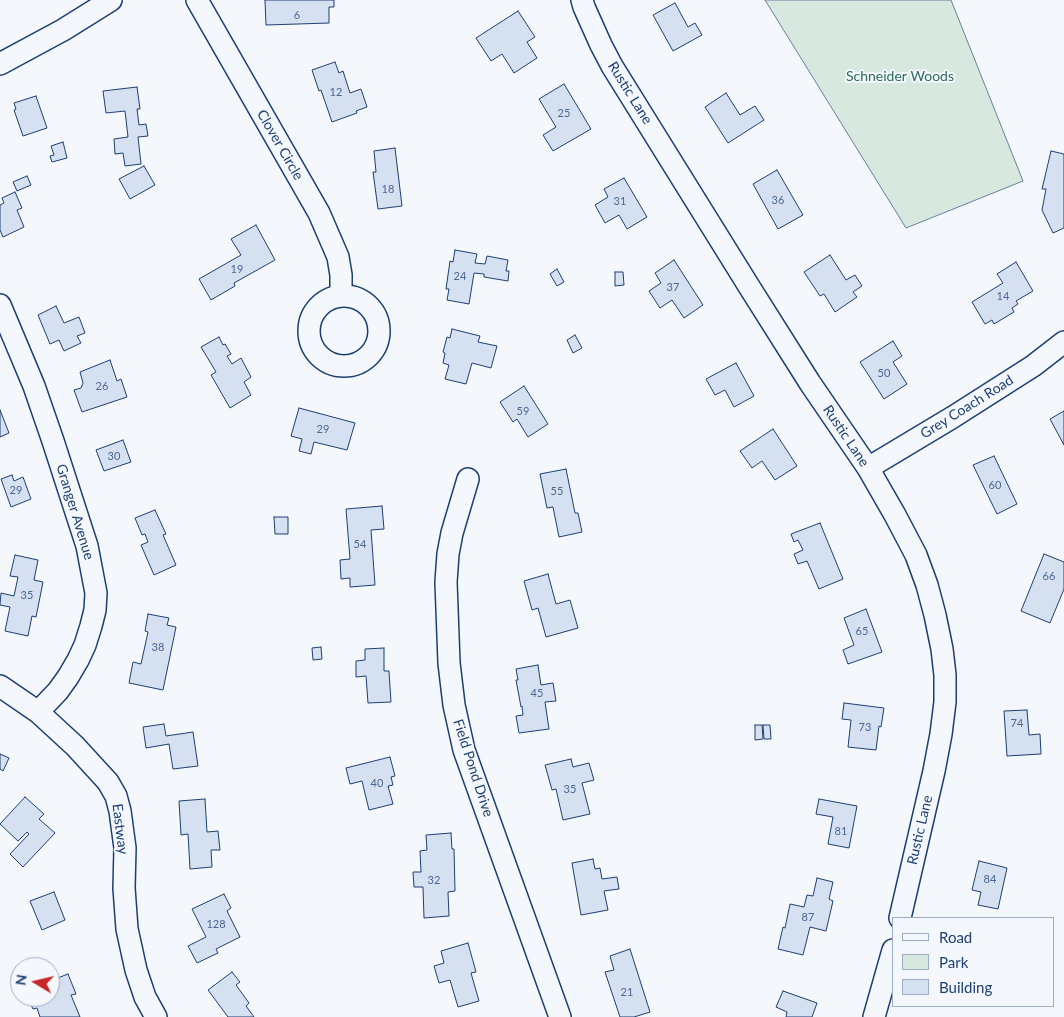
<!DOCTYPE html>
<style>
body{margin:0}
#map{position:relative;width:1064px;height:1017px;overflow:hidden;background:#f4f7fb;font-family:Lato,sans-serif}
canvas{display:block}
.legend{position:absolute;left:892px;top:917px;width:162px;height:90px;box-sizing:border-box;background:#f4f7fb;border:1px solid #9eadc5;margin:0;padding:6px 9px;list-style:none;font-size:15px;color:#1d3f73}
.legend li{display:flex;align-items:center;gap:10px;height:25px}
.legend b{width:25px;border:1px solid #9eadc5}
.north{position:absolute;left:10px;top:957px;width:50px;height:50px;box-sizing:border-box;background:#f4f7fb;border:1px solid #9eadc5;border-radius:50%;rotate:279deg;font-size:14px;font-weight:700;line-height:20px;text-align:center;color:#1d3f73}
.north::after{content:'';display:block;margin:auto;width:18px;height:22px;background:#c62828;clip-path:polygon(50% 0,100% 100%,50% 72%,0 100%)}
</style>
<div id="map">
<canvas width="1064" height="1017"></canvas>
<ul class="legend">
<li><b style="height:6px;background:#f4f7fb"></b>Road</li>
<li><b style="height:14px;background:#d7e8df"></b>Park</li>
<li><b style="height:14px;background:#d5e0f0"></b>Building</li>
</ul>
<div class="north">N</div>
</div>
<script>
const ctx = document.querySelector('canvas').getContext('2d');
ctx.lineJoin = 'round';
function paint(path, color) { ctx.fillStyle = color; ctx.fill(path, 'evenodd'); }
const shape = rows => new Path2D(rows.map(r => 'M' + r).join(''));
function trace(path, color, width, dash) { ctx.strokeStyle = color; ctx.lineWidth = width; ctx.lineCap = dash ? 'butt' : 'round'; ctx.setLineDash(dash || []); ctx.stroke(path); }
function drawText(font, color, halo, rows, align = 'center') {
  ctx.font = font + ' Lato,sans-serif'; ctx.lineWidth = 4; ctx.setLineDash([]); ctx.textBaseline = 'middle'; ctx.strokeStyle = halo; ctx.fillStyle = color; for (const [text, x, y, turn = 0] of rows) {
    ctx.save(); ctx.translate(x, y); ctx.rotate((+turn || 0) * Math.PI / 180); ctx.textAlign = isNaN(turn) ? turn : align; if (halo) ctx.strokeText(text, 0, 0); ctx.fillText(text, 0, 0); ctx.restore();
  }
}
const green = shape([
 [765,0,951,0,1023,181,906,228,765,0]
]);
paint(green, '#d7e8df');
trace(green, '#687fa3', 1);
const building = shape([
 [265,0,334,0,334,7,329,7,329,23,266,25,265,0],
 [675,3,688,27,695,23,702,35,673,51,653,15,675,3],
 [518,11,535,37,527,42,537,58,514,73,502,54,491,61,476,38,518,11],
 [335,62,339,73,343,71,350,93,361,89,367,107,356,111,357,113,332,122,321,90,319,91,312,70,335,62],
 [564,84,591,129,553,151,543,135,556,127,539,99,564,84],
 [137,87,140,109,137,109,139,125,146,124,148,136,138,137,141,164,125,166,123,153,115,154,114,139,128,137,125,111,106,113,103,91,137,87],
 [726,93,740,115,755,106,764,120,728,143,705,107,726,93],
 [36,96,47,128,23,136,14,110,16,109,14,103,36,96],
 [63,142,67,158,52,162,50,156,54,155,51,146,63,142],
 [395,148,402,206,378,209,373,172,376,172,374,151,395,148],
 [1051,151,1064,154,1064,228,1053,233,1042,210,1046,189,1042,189,1051,151],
 [144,166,155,185,130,199,119,179,144,166],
 [777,170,803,215,778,229,753,184,777,170],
 [27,176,31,185,17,191,13,182,27,176],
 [624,178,647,217,627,229,619,215,605,223,595,205,608,197,604,189,624,178],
 [15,192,22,208,17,210,24,227,3,237,0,230,0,205,4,203,2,198,15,192],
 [256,225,275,260,234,283,235,286,211,300,199,279,241,255,231,239,256,225],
 [455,250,477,254,475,263,485,264,487,256,508,260,506,271,509,271,508,281,484,277,484,274,474,273,469,304,447,300,449,289,446,289,450,261,453,262,455,250],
 [830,255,846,280,855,275,862,286,853,292,857,297,835,312,824,294,820,296,804,272,830,255],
 [674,260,703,305,684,318,672,300,660,308,649,291,661,283,655,273,674,260],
 [1016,262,1033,291,1016,301,1018,304,1012,308,1014,312,994,324,992,320,985,324,972,302,1003,283,997,274,1016,262],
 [557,269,564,282,557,286,550,274,557,269],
 [615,272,623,272,624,285,615,286,615,272],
 [56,306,64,323,79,317,85,333,77,336,81,343,64,351,59,340,50,344,38,315,56,306],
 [452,329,480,336,478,342,497,346,491,368,472,363,466,384,445,379,449,365,443,363,445,353,443,352,447,337,450,338,452,329],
 [575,335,582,348,573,353,567,340,575,335],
 [219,337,223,345,225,344,231,354,227,356,232,364,241,358,251,377,244,382,251,395,230,408,211,375,216,372,201,347,219,337],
 [893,341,902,356,893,362,907,384,884,399,860,362,893,341],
 [110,360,117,381,121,379,127,397,82,412,74,390,81,388,83,383,80,372,110,360],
 [736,363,754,396,734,407,725,390,715,395,706,379,736,363],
 [524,386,548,424,528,437,517,419,513,422,500,402,524,386],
 [299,408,355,423,347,450,314,442,311,454,299,451,302,439,291,436,299,408],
 [0,410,9,433,0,437,0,410],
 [1064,411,1064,445,1050,419,1064,411],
 [773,429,797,466,775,480,762,461,752,468,740,451,773,429],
 [123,440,131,462,104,471,96,450,123,440],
 [994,456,1017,504,997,514,973,465,994,456],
 [566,469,575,513,578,513,582,532,559,537,553,507,547,508,540,474,566,469],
 [12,475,14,481,23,477,31,499,11,507,1,479,12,475],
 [382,506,384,529,371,530,375,585,350,587,350,578,341,579,340,560,350,559,346,509,382,506],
 [155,510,166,534,163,535,176,565,154,575,141,545,148,542,145,534,142,535,135,518,155,510],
 [274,517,288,517,288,534,275,534,274,517],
 [820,523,843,579,819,589,807,561,798,564,794,554,803,550,798,540,794,542,791,534,820,523],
 [1044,554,1064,562,1064,589,1050,623,1021,611,1044,554],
 [15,555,38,560,34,580,43,582,36,617,32,616,28,636,5,631,10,607,0,605,1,593,14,596,18,577,10,576,15,555],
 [548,574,556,604,570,600,578,628,546,637,538,608,532,610,524,581,548,574],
 [866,609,882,652,848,664,843,650,854,645,844,618,866,609],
 [148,614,169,618,167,625,176,627,163,690,129,683,133,662,141,664,148,632,145,631,148,614],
 [321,647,322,659,313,660,312,648,321,647],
 [384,648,384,671,389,671,391,702,368,703,366,676,356,677,356,661,365,660,365,649,384,648],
 [538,665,541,685,553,683,556,701,545,702,549,729,519,733,516,716,523,715,522,706,521,707,516,680,518,680,516,669,538,665],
 [844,703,884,708,881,727,879,726,876,750,848,747,851,720,842,719,844,703],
 [1027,710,1029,735,1040,734,1041,754,1007,756,1004,711,1027,710],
 [164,724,166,736,193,732,198,766,173,769,169,744,146,748,143,727,164,724],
 [755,725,762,725,763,739,755,740,755,725],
 [763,725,770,725,771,739,764,739,763,725],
 [0,754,9,758,3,771,0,769,0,754],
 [390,757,395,776,391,777,393,785,388,786,393,804,369,810,362,781,350,784,346,768,390,757],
 [571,759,573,767,589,763,594,780,582,783,590,814,563,820,556,789,552,790,545,765,571,759],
 [25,797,44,814,39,819,55,833,23,867,10,854,29,834,27,832,18,841,0,824,25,797],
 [205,799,207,832,218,831,220,850,211,850,212,867,190,869,188,834,181,835,179,801,205,799],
 [819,799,857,806,849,848,828,844,833,817,816,814,819,799],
 [451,833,452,849,454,849,455,891,448,892,449,916,424,918,423,887,414,887,413,872,421,872,420,851,427,850,426,835,451,833],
 [593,859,595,869,600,868,602,879,617,877,619,889,604,891,608,910,581,915,572,863,593,859],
 [979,861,1007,868,998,909,978,905,981,892,972,890,979,861],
 [817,878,833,882,829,899,833,901,826,931,810,927,803,955,778,949,783,927,785,928,790,904,804,907,807,895,813,896,817,878],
 [54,892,65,920,42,930,30,901,54,892],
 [224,894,231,908,227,911,240,937,216,949,218,953,197,963,188,946,206,937,192,909,224,894],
 [468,943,476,972,471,973,479,1001,458,1007,450,980,439,983,434,966,444,963,441,951,468,943],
 [630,949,650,1012,634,1017,620,1017,605,972,614,970,610,956,630,949],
 [232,972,240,982,236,985,249,1003,246,1006,254,1017,228,1017,208,990,232,972],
 [68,974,76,994,71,995,80,1017,40,1017,37,1008,33,1009,27,997,50,997,50,981,68,974],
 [783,991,817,1003,812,1017,786,1017,787,1012,776,1007,783,991]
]);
paint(building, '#d5e0f0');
trace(building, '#1d3f73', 1);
const minor = shape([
 [197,0,319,213,338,257,341,275,341,296],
 [582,0,584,7,601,45,612,66,750,288,810,383,868,468,895,515,916,555,927,585,935,615,942,649,945,675,945,702,941,734,934,771,900,918],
 [0,64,63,30,111,0],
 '309 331a35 35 0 1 1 70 0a35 35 0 1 1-70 0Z',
 [0,305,34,386,53,441,87,546,96,593,95,610,91,626,85,645,78,660,68,677,58,691,38,712],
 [868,468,953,417,1033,366,1064,342],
 [468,479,452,533,448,554,446,582,449,663,454,705,464,750,560,1017],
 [0,686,38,712,75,746,108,782,116,796,120,811,125,848,124,888,127,929,136,970,145,997,156,1017],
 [874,1017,893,950]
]);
trace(minor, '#1d3f73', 24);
trace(minor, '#f4f7fb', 21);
drawText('11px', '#4b6792', null, [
 ["6",297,15],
 ["12",336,92],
 ["25",564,113],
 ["18",388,189],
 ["36",778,200],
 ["31",620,201],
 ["19",237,269],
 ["24",460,276],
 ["37",673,287],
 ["14",1003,296],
 ["50",884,373],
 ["26",102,386],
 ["59",523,411],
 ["29",323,429],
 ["30",114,456],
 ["60",995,485],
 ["29",16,490],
 ["55",557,491],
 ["54",360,544],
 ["66",1049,576],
 ["35",27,595],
 ["65",862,631],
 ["38",158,647],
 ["45",537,693],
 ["74",1017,723],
 ["73",865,727],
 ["40",377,783],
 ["35",570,789],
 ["81",841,831],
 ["84",990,879],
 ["32",434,880],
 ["87",808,917],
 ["128",216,924],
 ["21",627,992]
]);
drawText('14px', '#2c6c60', '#f4f7fb', [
 ["Schneider Woods",900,76]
]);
drawText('14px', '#1d3f73', '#f4f7fb', [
 ["Rustic Lane",630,93,58],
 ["Clover Circle",280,145,60],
 ["Grey Coach Road",967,407,-32],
 ["Rustic Lane",846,436,56],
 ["Granger Avenue",75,512,73],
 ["Field Pond Drive",473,768,72],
 ["Eastway",120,829,83],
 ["Rustic Lane",920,830,-77]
]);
</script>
